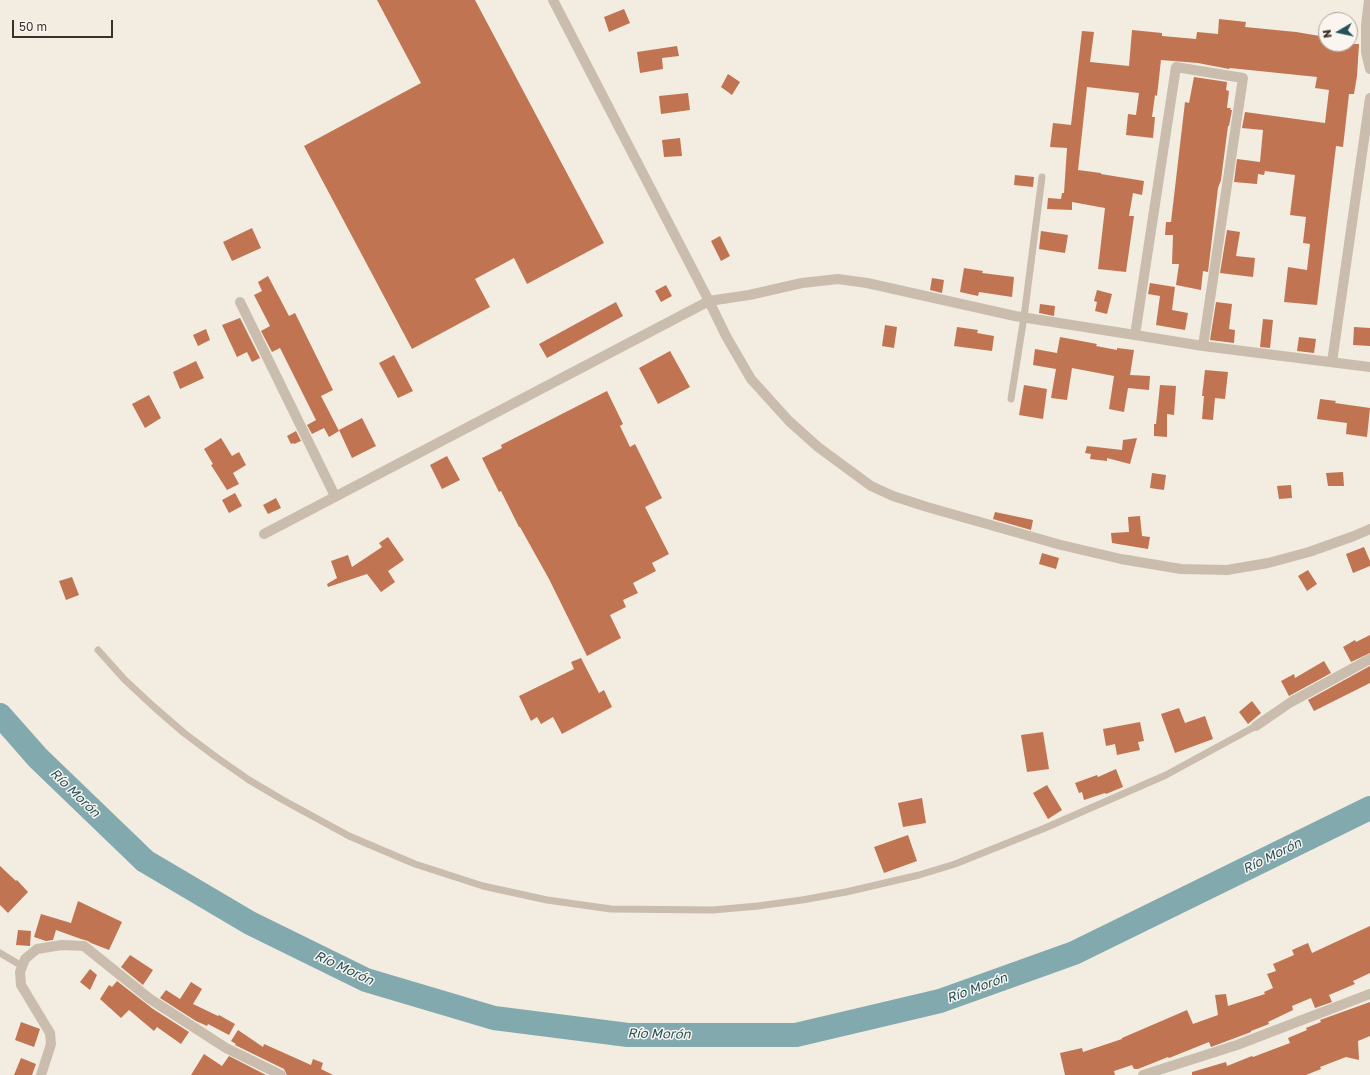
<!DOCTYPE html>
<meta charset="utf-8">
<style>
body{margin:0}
#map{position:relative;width:1370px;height:1075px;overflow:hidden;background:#f2ece1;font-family:"Golos Text",sans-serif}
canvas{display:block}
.north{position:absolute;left:1318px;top:12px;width:40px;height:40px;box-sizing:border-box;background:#faf5ee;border:1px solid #ada7a0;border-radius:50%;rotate:261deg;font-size:11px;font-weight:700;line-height:16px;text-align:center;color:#39312b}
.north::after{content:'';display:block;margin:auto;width:14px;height:18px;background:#225159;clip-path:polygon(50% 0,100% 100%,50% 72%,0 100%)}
.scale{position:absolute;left:12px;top:20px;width:101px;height:18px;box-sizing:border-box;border:2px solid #39312b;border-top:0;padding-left:5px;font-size:12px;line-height:14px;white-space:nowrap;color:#39312b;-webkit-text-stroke:3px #faf5ee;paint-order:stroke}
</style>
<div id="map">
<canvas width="1370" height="1075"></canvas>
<div class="north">N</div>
<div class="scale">50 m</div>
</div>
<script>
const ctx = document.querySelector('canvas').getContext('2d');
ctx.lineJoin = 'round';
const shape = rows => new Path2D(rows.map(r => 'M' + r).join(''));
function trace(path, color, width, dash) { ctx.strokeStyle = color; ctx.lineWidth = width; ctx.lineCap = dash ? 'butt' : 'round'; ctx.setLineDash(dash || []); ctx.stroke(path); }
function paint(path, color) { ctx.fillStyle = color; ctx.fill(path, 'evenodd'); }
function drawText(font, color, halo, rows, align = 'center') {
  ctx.font = font + ' "Golos Text",sans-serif'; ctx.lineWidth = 3; ctx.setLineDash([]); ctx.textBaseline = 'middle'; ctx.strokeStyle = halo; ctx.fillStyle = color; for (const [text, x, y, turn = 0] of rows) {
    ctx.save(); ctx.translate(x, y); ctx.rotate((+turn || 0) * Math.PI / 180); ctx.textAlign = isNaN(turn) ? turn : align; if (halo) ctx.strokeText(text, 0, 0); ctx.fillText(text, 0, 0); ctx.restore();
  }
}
trace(shape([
 [0,715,38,758,145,861,250,923,366,980,494,1018,628,1035,796,1035,940,1001,1074,953,1370,808]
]), '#81a9ae', 24);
paint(shape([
 [377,0,475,0,604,243,527,284,514,258,475,279,490,307,412,349,304,146,421,83],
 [624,9,630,23,609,32,604,17],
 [1219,19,1246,22,1245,27,1296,32,1326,37,1326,44,1359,44,1357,76,1354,94,1349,94,1343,147,1336,146,1317,305,1284,302,1288,267,1307,270,1310,244,1303,243,1306,217,1290,215,1295,175,1265,171,1264,175,1258,174,1257,184,1234,182,1237,159,1260,162,1263,130,1242,128,1245,112,1325,123,1329,90,1315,88,1317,77,1230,68,1229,69,1198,63,1161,60,1157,96,1155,95,1152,117,1155,117,1153,138,1126,135,1128,114,1136,115,1139,93,1087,87,1078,170,1101,173,1101,174,1144,181,1142,195,1133,193,1129,216,1134,216,1126,272,1098,269,1105,208,1072,202,1072,210,1047,209,1048,198,1061,199,1062,193,1064,193,1067,148,1050,147,1053,123,1071,125,1082,31,1094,32,1090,62,1129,66,1132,30,1162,33,1162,36,1196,39,1197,32,1218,34],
 [677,46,679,56,662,58,663,69,640,73,637,52],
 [728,74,740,82,732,95,721,87],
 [1194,77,1227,82,1226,90,1229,91,1227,108,1231,108,1230,110,1232,110,1229,126,1228,126,1221,180,1218,188,1208,272,1203,271,1201,290,1176,285,1179,264,1172,264,1173,235,1165,235,1166,222,1171,222,1185,102,1189,103],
 [688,93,690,110,661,114,659,96],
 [680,138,682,156,664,157,662,140],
 [1015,175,1034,177,1033,187,1014,185],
 [252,228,261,248,232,261,223,242],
 [1227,230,1240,232,1236,256,1255,258,1253,277,1220,273],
 [1041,231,1068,235,1065,253,1039,249],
 [720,236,730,256,721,261,711,241],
 [964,268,983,271,982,273,1014,277,1012,297,979,292,978,296,960,292],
 [268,276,289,316,295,313,333,390,321,396,339,431,329,437,324,428,312,434,307,425,316,420,280,348,272,352,261,331,270,326,254,295,262,291,258,282],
 [932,278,944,280,942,293,930,290],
 [1150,283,1175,287,1172,310,1188,313,1185,330,1156,325,1160,296,1148,294],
 [666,285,672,296,661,302,655,291],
 [1097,290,1112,294,1107,314,1095,311,1097,302,1094,301],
 [616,302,623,316,547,358,539,344],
 [1216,302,1232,304,1229,329,1235,330,1234,343,1210,340],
 [1040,304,1055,306,1054,316,1039,313],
 [240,318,260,358,252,362,247,352,237,357,222,325],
 [1263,319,1273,320,1270,348,1260,347],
 [885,325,897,327,894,348,882,346],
 [957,327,978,330,977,333,994,336,992,351,954,346],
 [1354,327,1370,328,1370,346,1353,345],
 [206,329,210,340,198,346,193,335],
 [1060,337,1097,344,1096,346,1117,350,1117,348,1134,350,1130,375,1150,376,1149,390,1128,388,1124,412,1109,409,1114,376,1072,368,1067,400,1051,398,1056,369,1033,365,1035,349,1057,353],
 [1299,337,1316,339,1314,353,1297,351],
 [670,351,690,387,658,404,639,368],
 [394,355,413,391,398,398,379,363],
 [196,361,204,378,180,389,173,372],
 [1205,370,1228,372,1225,399,1215,398,1213,420,1202,419,1204,396,1202,396],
 [1024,385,1047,389,1043,419,1019,415],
 [1160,385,1176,386,1174,415,1167,414,1167,437,1154,436,1154,424,1156,424],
 [607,391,623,424,620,426,630,447,635,444,662,498,645,507,669,554,652,563,656,571,633,583,638,593,623,600,626,607,610,615,621,638,587,656,549,579,520,527,519,527,501,491,499,492,482,458,502,448,501,445],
 [149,395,161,418,145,428,132,404],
 [1320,399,1336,401,1335,403,1370,408,1367,437,1346,434,1347,423,1317,419],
 [362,418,376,446,352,458,339,430],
 [296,431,301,441,294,444,293,443,291,444,287,436],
 [221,438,232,456,239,452,246,465,233,473,239,484,227,490,211,465,213,464,204,449],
 [1137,438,1130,464,1107,458,1107,461,1090,459,1091,454,1085,453,1087,446,1122,450,1123,440],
 [447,456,460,480,442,489,430,465],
 [1343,472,1344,486,1328,486,1326,473],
 [1152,473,1166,475,1164,490,1150,488],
 [1291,485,1292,498,1279,499,1277,486],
 [235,493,242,506,229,513,222,500],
 [276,498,281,508,268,514,263,505],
 [995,512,1033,520,1031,530,993,519],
 [1140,516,1142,536,1150,537,1148,549,1112,543,1111,533,1129,532,1128,517],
 [388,537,404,560,388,571,395,582,381,592,367,574,328,587,327,584,337,578,331,561,348,555,352,567,382,547,379,543],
 [1364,547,1370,561,1370,566,1353,573,1346,554],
 [1042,553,1059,558,1056,569,1039,564],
 [1308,570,1317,584,1307,591,1298,576],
 [72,577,79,595,66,600,59,581],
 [1370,635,1370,653,1351,662,1343,647,1355,640,1356,642],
 [581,658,599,693,604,690,612,707,562,734,553,717,541,724,537,717,531,721,519,696,574,669,571,662],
 [1324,661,1331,673,1289,696,1281,681,1294,674,1295,678],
 [1370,666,1370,683,1314,711,1308,700],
 [1252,701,1261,713,1248,724,1239,712],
 [1179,708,1185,723,1205,716,1213,739,1175,753,1161,714],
 [1140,722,1144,741,1138,742,1140,750,1117,755,1115,744,1106,746,1103,729],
 [1043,732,1049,769,1027,772,1021,735],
 [1116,769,1123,787,1106,794,1105,793,1084,800,1082,792,1079,793,1075,783,1097,775,1098,777],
 [1047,785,1062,810,1048,819,1033,793],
 [922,798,926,823,903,827,898,803],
 [908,835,917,861,884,873,874,847],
 [0,866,16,881,17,880,28,892,8,913,0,905],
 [78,901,122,922,109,950,91,943,88,941,81,939,56,930,53,940,46,941,34,937,41,914,71,923],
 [1370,926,1370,973,1353,981,1355,984,1329,995,1332,1002,1315,1008,1311,998,1292,1006,1293,1010,1268,1022,1269,1024,1251,1031,1251,1032,1211,1047,1209,1042,1169,1058,1168,1057,1138,1069,1134,1069,1132,1065,1114,1071,1115,1075,1065,1075,1060,1053,1082,1048,1083,1052,1122,1039,1122,1038,1187,1010,1193,1024,1218,1015,1215,995,1226,994,1228,1006,1265,994,1264,992,1273,988,1267,974,1276,971,1273,964,1294,955,1292,950,1308,943,1312,953],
 [18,930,31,931,30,946,16,945],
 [130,955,153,970,143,985,121,967],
 [90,969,97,975,90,990,80,982],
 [117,981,153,1009,189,1032,181,1044,157,1027,154,1031,129,1010,121,1018,100,999,109,985,112,987],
 [191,982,202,989,193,1004,218,1016,219,1015,235,1024,229,1035,208,1024,207,1026,196,1021,160,998,166,990,180,999],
 [1370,1002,1370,1036,1358,1041,1359,1060,1346,1057,1320,1067,1321,1069,1306,1075,1192,1075,1192,1072,1226,1062,1227,1066,1252,1056,1253,1057,1290,1043,1288,1038,1307,1030,1306,1028,1321,1022,1320,1020],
 [21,1022,40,1029,34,1047,15,1040],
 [238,1030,263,1047,264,1044,311,1065,313,1059,323,1063,321,1069,333,1075,287,1075,284,1069,235,1045,236,1044,231,1041],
 [204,1054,222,1066,229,1056,266,1075,191,1075],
 [21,1058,36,1064,32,1075,14,1075]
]), '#c07451');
trace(shape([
 [1011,399,1024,317,1042,177],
 [98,650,125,680,154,707,184,733,216,757,249,780,283,800,349,836,415,864,483,886,547,900,611,909,713,910,758,906,802,900,846,892,919,875,955,864,1045,828,1166,775,1256,726],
 [0,953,22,966]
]), '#cabdad', 7);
trace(shape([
 [553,0,709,301,726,336,751,379,789,421,818,447,871,486,893,496,927,507,1061,545,1121,559,1181,569,1227,570,1268,563,1309,552,1354,536,1370,529],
 [1369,0,1366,25,1366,52,1370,69],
 [240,302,335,496],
 [1203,346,1243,78,1176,67,1135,335,1203,346,1370,367],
 [1332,362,1370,98],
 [264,534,709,301,749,295,802,283,838,279,867,283,1015,316,1135,335],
 [1256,726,1291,702,1370,659],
 [41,1075,51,1044,50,1033,21,985,20,972,25,959,37,949,62,945,84,946,150,999,226,1048,281,1075],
 [1143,1075,1237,1045,1370,994]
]), '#cabdad', 10);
drawText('italic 13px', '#225159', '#faf5ee', [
 ["Río Morón",75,793,44],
 ["Río Morón",1272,856,-26],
 ["Río Morón",344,968,25],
 ["Río Morón",977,988,-20],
 ["Río Morón",659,1034,1]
]);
</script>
